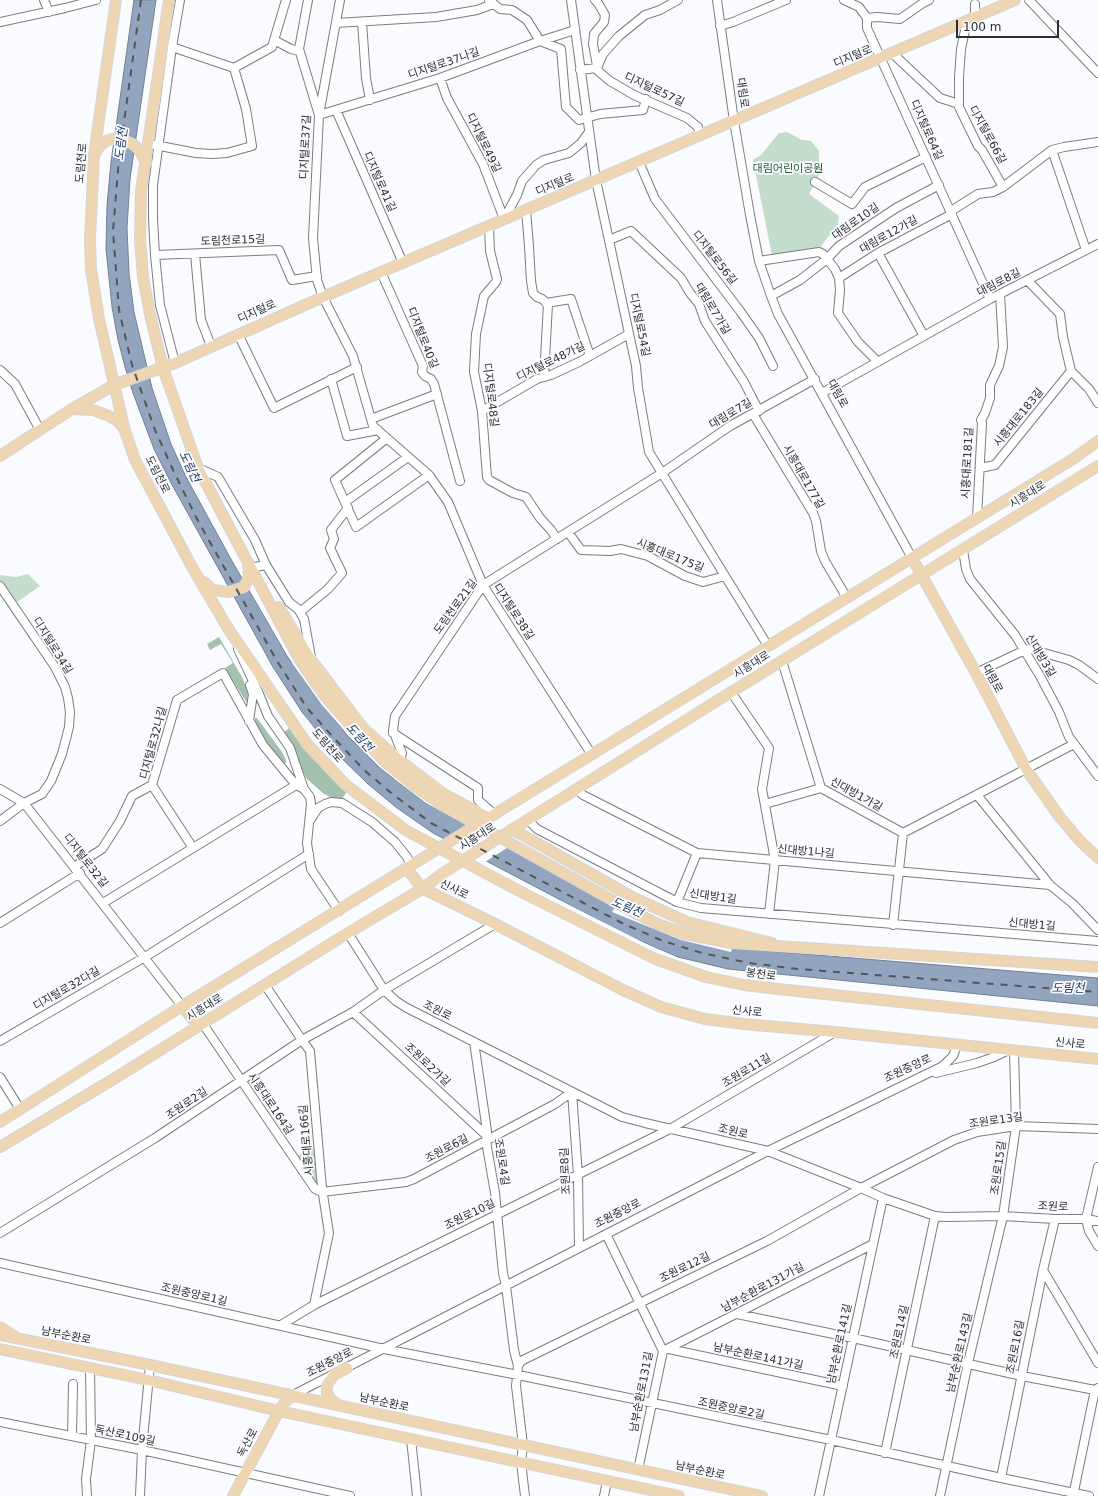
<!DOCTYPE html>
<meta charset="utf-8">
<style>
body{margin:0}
#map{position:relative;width:1098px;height:1496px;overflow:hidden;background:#f9fbfe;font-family:"DejaVu Sans",sans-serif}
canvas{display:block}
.scale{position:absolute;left:956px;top:20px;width:103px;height:18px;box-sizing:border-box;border:2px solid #2e2e30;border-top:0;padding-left:5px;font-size:12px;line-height:14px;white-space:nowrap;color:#2e2e30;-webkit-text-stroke:3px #f9fbfe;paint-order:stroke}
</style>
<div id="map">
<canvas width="1098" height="1496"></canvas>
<div class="scale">100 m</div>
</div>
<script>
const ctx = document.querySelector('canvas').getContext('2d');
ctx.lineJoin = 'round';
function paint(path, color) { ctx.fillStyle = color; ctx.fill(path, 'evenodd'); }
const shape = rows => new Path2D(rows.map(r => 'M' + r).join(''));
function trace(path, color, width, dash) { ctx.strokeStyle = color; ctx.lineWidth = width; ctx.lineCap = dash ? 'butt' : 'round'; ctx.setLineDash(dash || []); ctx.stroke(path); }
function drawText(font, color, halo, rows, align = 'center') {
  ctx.font = font + ' "DejaVu Sans","Noto Sans KR",sans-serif'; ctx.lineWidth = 3.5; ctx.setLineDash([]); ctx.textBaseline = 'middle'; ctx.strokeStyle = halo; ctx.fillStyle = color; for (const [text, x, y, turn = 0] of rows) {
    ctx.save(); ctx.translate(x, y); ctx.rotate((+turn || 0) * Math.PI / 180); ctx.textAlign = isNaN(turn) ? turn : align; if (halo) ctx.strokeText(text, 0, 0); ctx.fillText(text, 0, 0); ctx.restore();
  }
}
paint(shape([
 [787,132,802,140,811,141,819,151,819,175,809,194,839,216,838,224,822,245,821,249,772,256,753,160,761,155,779,133],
 [28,574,40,586,13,605,0,586,0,575,16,577],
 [316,1145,319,1188,297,1156]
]), '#c4dccc');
paint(shape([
 [219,637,243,679,248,693,247,703,225,668,233,663,221,644,210,650,207,644],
 [255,718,257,718,282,752,286,760,286,763,282,763,266,743,254,721],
 [289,728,331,777,347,791,342,799,332,798,324,794,307,779,281,735]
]), '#a3c1ad');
const water = shape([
 [134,0,156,0,130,179,127,228,129,273,134,312,152,388,171,444,186,477,232,561,287,656,318,699,348,736,381,769,426,803,635,918,730,948,1098,978,1098,1006,728,969,678,957,627,935,433,833,397,808,368,784,332,749,302,712,273,667,171,483,154,449,133,393,125,367,118,340,112,307,106,249,107,205,111,162,134,0]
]);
paint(water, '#92a4be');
trace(water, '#748193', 1);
paint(shape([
 [293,662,319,698,349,735,383,767,410,790,444,812,636,916,731,946,905,960,732,948,731,952,681,940,612,912,615,907,507,848,485,862,443,840,466,825,426,803,397,781,376,763,350,737,322,705,292,663],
 [496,868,672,957,626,937]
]), '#f9fbfe');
const minor = shape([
 [44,0,49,12],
 [308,0,299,49,319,115,440,78,540,41,575,30],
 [340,0,319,115,313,238,317,280,323,297,353,356,373,426,429,475,448,502,483,585,592,755],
 [489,0,500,9,512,10,527,20,540,41,561,49,566,107,579,120,600,114,643,110,646,99],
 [571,0,596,180,636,366,638,388,649,452,768,646],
 [595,0,598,3,605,15,604,22,594,34,593,44,598,71,610,81,634,95,687,118,698,127,700,136],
 [717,0,734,121,750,215,759,261,771,296,778,314,912,558],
 [844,0,859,7,867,18],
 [1029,0,1098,73],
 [975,4,975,17],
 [867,18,867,28,990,299],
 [867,18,877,17,900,19,923,3,929,0],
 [967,21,961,49,959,78,959,107,978,146,982,150,1003,187],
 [0,22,65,8,96,0],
 [362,22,366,78,370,100],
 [336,23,436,17,477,10,493,4],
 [720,26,733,22,786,0],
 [274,40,291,49,299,51],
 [172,47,234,68],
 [892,53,940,98,959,104],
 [580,70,597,68,603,54,619,36,645,15,660,10,678,0],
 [440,78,447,98,483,164,504,219],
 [336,110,403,263],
 [155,145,196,153,212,154,227,153,252,146,246,109,234,68,272,47,286,0],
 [1052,150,1086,250],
 [639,162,655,199,740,311,759,338,773,366],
 [815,182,852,204,865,187,926,157],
 [526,210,529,246,531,281,533,293,537,297,542,299,548,304,544,377],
 [951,211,978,194,993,192,1003,187,1052,150,1064,147,1098,142],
 [504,219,517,195,522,181,536,165,544,160,569,153,581,143,589,132],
 [489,226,490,251,497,279,496,282,484,296,476,334,474,372,482,411,487,477,489,480,513,493,526,497,540,518,551,530,557,539],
 [609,240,631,231,681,278,690,293,699,304,705,321,744,382,759,411],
 [878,253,924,336],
 [195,254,201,320,211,346],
 [155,255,279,250,292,280,317,276],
 [759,261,819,252,823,254,835,269,839,278,840,290,838,313,858,342,878,362],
 [381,272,423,366,422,372,425,376,431,379,434,384,460,481],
 [839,278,878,253,952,214],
 [1028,281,1060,314,1063,337,1071,371,1089,389,1098,403],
 [771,296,800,280,827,259,839,246,896,208,939,185],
 [546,303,571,299,590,356],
 [238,334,274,408,357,367],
 [175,363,160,305,155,255,153,219,153,185,172,47,180,0],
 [0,370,15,384,40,430],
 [331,379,347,436,378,430],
 [822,393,990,299,1098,244],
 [482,411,537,379,551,375,579,362,629,334],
 [753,414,813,513,816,521,821,551,825,561,847,598],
 [371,419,437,394],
 [387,438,335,480,356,527,429,475],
 [198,468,218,477,255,540,266,565],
 [980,468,995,465,1071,371],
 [345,502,408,457],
 [977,518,982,423,981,420,985,413,990,398,990,385,999,366,1003,347,1000,294],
 [568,532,581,550,610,551,621,549,648,556,685,576,703,582,725,576],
 [963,550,966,569,970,579,1015,635,1040,676,1059,712,1069,737,1098,776],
 [255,567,266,565,289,602,298,609,304,619,311,657],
 [0,586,55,667,65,687,68,698,70,712,69,727,62,754,51,781,42,794,24,803,0,821],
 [300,612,328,589,342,573,330,548,334,539,331,530,348,508],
 [238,649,259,694,268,716,290,748,304,789],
 [782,661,821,788,903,833,1074,744],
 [976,673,1025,650,1030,649,1069,660,1079,665,1098,679],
 [731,692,769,748,762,789,775,860,769,914],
 [249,721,253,694,250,685],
 [393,733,478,788,478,800,495,815],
 [400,761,402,753,393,730,395,716,483,585,662,473,730,426,815,379],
 [0,789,24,803,182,1006],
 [576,789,583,795,697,853,1050,885],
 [977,795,1050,885,1072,903,1098,930],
 [765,804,821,788],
 [311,819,318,808,325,804,331,802,342,803,372,822,395,842,407,857,411,867],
 [529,819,530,822,537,829,677,902,701,908,1098,941],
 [193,848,152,785,177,700,223,673,263,745,296,785,304,789,310,797,311,804,307,843,311,869,339,911],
 [74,867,102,849,120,821,132,796,152,785],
 [677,902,697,853],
 [103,903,296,785],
 [0,923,80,873],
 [893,925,903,833],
 [348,933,384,990,396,1001,407,1008,622,1117,645,1123,768,1151,861,1188,883,1198,935,1216,947,1217,1003,1216,1055,1219,1086,1219,1098,1221],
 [265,985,302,1040,310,1051,322,1188,329,1233,314,1305],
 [353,1012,486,1135],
 [203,1024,315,1189,322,1192,406,1182,414,1179,555,1104,572,1092],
 [0,1041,145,957,309,854],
 [474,1042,487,1131,486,1141,495,1193,503,1273,506,1286,514,1350,518,1366,516,1386,523,1445,521,1462,525,1496],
 [936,1073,977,1063,994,1057,1009,1050],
 [0,1077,20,1109],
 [572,1092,578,1176,579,1248],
 [1086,1219,1098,1167],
 [1086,1219,1089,1231,1098,1246],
 [0,1233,155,1138,302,1040,353,1012,384,990,495,924],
 [606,1234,663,1351,638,1470],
 [0,1263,384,1349,518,1375,831,1440,1001,1478,1089,1496],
 [1043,1270,1098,1363],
 [737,1314,853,1338,1022,1376,1095,1390,1098,1388],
 [281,1325,314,1305,670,1129,835,1032],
 [669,1349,843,1386],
 [663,1351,873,1244],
 [518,1366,521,1361,767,1241,861,1188,954,1140,977,1132,1016,1126,1098,1129],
 [293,1395,768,1151,943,1066,953,1056,957,1045],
 [0,1422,142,1450,350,1496],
 [72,1436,73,1384],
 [411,1439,417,1496],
 [885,1453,935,1216],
 [1001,1478,1043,1270,1055,1219],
 [87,1496,86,1479,91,1440,90,1368],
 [140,1496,142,1450,150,1365],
 [604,1496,607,1481],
 [819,1496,883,1198],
 [940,1496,968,1363,1003,1216,1016,1126,1014,1050],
 [1073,1496,1095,1390]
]);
const major = shape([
 [116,0,94,155,90,239,91,269,99,319,125,431,135,460,192,567,229,630,307,744,346,785,407,831],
 [169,0,141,191,140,239,143,277,151,319,163,368,198,468,299,659,324,695,352,727,385,762,416,787,442,805],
 [95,154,98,148,104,142,111,139,123,140,133,144,140,151,146,163],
 [72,409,93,410,109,416,118,421,124,429],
 [0,456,72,409,114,385,175,363,323,297,1015,0],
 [912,558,976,673,1026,769,1059,816,1079,840,1098,858],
 [204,582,213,590,229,592,244,587,249,577,248,565],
 [279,607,309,657,363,728,399,760,444,794,489,818],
 [512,829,634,898,687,922,772,943],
 [407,869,422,888,495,924,623,990,661,1007,705,1019,744,1024,835,1032,1098,1059],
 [182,1006,198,1026],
 [0,1122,182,1006,1073,459,1098,441],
 [0,1147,112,1080,348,933,422,889,443,873,715,702,1098,466],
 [0,1327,14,1336],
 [0,1335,150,1365,762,1496],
 [0,1349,148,1380,279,1411,679,1496],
 [337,1404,330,1399,327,1393,327,1384,334,1375,347,1368],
 [233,1496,279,1411,285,1402,293,1395]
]);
trace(minor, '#7b7d80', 10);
trace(major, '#d5d5d6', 12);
trace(minor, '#fff', 8);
trace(major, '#efd6b2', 10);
trace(shape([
 [141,0,119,158,113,231,119,310,132,365,155,430,174,472,198,521,277,661,307,708,333,737,364,770,390,792,431,823,622,923,663,941,702,953,749,963,798,969,1098,992]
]), '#545557', 2, [7, 7]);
const majorBridge = shape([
 [442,805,637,914,660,925,685,934,731,943,1098,967],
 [407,831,525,894,653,958,706,977,744,985,778,989,1098,1023]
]);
trace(majorBridge, '#d5d5d6', 12, []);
trace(majorBridge, '#efd6b2', 10);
drawText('11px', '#2e2e30', '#f9fbfe', [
 ["디지털로",853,57,-23],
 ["디지털로37나길",444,64,-19],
 ["디지털로57길",654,90,25],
 ["대림로",742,93,82],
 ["디지털로64길",926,130,66],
 ["디지털로66길",987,135,61],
 ["디지털로49길",483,143,64],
 ["디지털로37길",306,147,-87],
 ["도림천로",82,163,-85],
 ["디지털로41길",379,182,66],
 ["디지털로",555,185,-23],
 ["대림로10길",856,222,-35],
 ["대림로12가길",889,235,-29],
 ["도림천로15길",233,241,-2],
 ["디지털로56길",714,258,52],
 ["대림로8길",999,283,-27],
 ["대림로7가길",712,309,59],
 ["디지털로",257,312,-24],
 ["디지털로54길",639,325,78],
 ["디지털로40길",422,338,68],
 ["디지털로48가길",551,362,-26],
 ["대림로",837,394,61],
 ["디지털로48길",490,395,83],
 ["대림로7길",731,414,-31],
 ["시흥대로183길",1019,418,-51],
 ["시흥대로181길",968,463,-87],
 ["도림천로",157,475,63],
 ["시흥대로177길",803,477,60],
 ["시흥대로",1028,495,-32],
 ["시흥대로175길",670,556,22],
 ["도림천로21길",456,607,-54],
 ["디지털로38길",513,612,57],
 ["디지털로34길",52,646,58],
 ["신대방3길",1040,656,59],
 ["시흥대로",752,665,-32],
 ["대림로",992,679,62],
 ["디지털로32나길",154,743,-75],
 ["도림천로",327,746,49],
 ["신대방1가길",856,795,29],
 ["시흥대로",478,837,-33],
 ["신대방1나길",806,852,5],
 ["디지털로32길",85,861,52],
 ["신사로",454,890,26],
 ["신대방1길",713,897,8],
 ["신대방1길",1032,925,5],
 ["봉천로",761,975,8],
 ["디지털로32다길",67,989,-30],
 ["시흥대로",205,1008,-32],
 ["조원로",437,1011,27],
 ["신사로",747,1012,6],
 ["신사로",1070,1044,6],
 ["조원로2가길",427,1065,43],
 ["조원중앙로",908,1069,-25],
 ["조원로11길",747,1071,-31],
 ["조원로2길",187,1104,-34],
 ["시흥대로164길",270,1104,56],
 ["조원로13길",996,1121,-8],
 ["조원로",733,1132,13],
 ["시흥대로166길",307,1140,-95],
 ["조원로6길",447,1149,-28],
 ["조원로4길",501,1162,81],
 ["조원로15길",999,1168,-82],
 ["조원로8길",566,1171,-93],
 ["조원로",1053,1207,2],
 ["조원중앙로",618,1214,-27],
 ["조원로10길",470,1215,-26],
 ["조원로12길",685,1268,-26],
 ["남부순환로131가길",763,1288,-28],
 ["조원중앙로1길",194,1295,13],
 ["조원로14길",900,1332,-78],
 ["남부순환로",66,1336,11],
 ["남부순환로141길",840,1344,-78],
 ["조원로16길",1016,1347,-79],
 ["남부순환로143길",960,1353,-77],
 ["남부순환로141가길",758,1357,12],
 ["조원중앙로",330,1363,-27],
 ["남부순환로131길",642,1392,-79],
 ["남부순환로",384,1403,12],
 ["조원중앙로2길",731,1409,12],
 ["독산로109길",125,1436,12],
 ["독산로",248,1443,-62],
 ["남부순환로",700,1471,12]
]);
drawText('11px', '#275a3d', '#f9fbfe', [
 ["대림어린이공원",788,169]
]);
drawText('italic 12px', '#213d62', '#f9fbfe', [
 ["도림천",122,144,-82],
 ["도림천",189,467,64],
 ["도림천",359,738,48],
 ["도림천",627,908,23],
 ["도림천",1068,989]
]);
</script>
